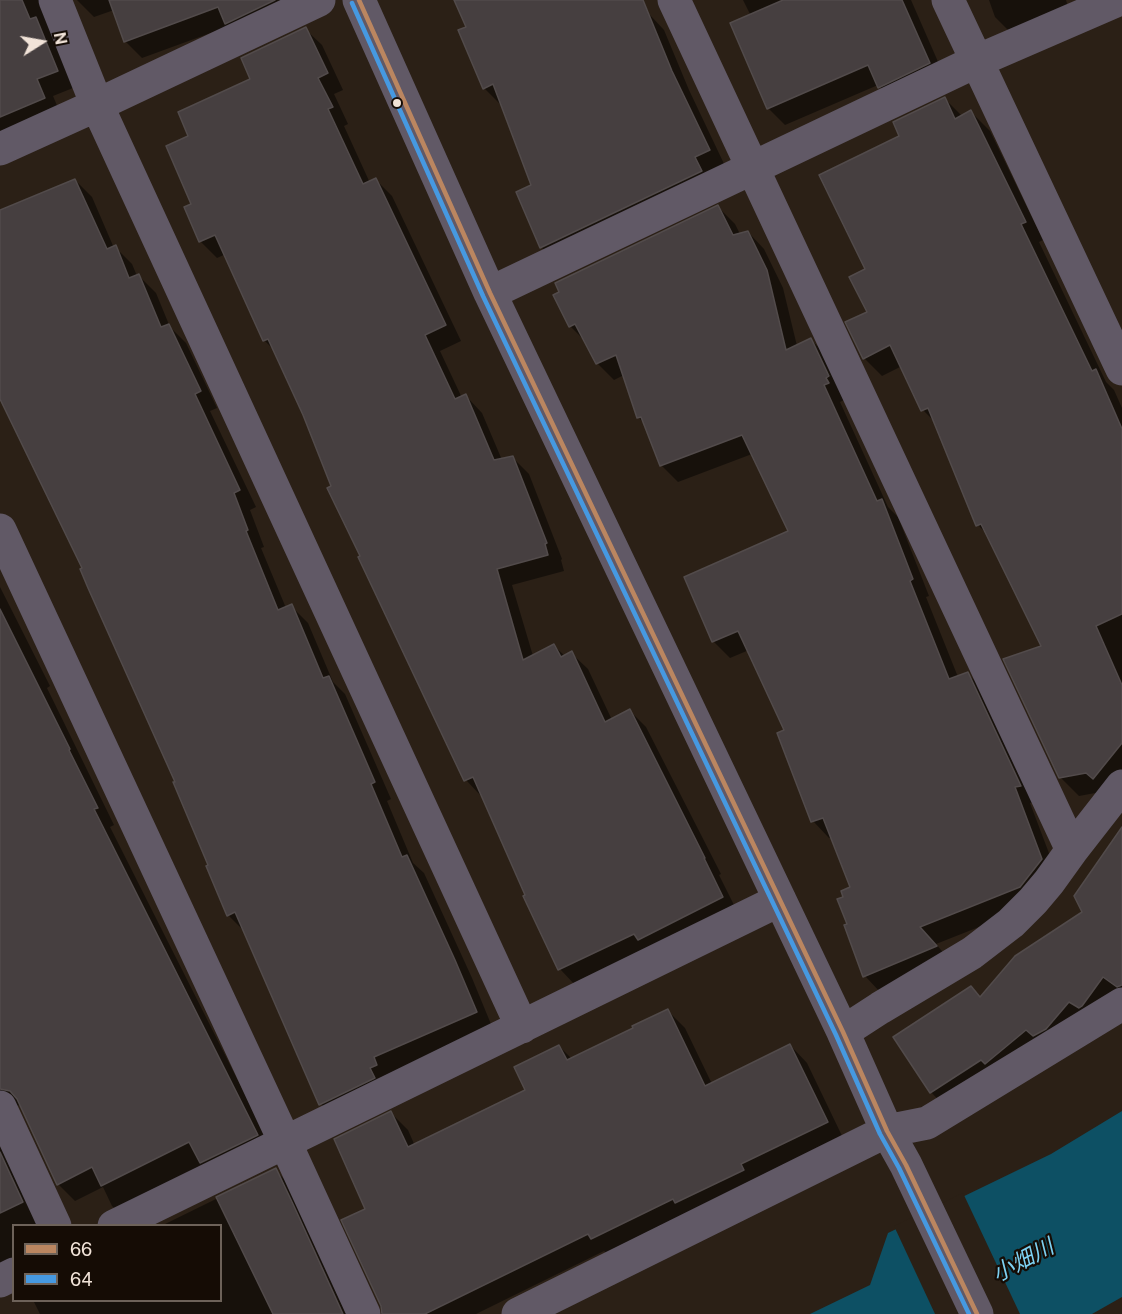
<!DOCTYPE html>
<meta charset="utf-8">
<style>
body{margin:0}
#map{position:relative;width:1122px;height:1314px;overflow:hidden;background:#2b2016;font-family:"Public Sans",sans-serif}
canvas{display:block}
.legend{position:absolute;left:12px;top:1224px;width:210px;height:78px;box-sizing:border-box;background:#150c05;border:2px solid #6d6259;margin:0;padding:8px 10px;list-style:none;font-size:18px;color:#f1e3d8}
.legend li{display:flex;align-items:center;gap:12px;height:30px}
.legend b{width:30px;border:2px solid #6d6259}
.north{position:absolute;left:12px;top:12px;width:60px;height:60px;-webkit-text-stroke:4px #150c05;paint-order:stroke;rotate:79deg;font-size:16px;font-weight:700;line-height:24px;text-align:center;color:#f1e3d8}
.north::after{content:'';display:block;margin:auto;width:21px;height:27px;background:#f1e3d8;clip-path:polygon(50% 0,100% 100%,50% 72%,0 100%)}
</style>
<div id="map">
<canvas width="1122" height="1314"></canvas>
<ul class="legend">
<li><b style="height:8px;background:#bb8660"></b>66</li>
<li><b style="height:8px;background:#4699e1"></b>64</li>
</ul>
<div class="north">N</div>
</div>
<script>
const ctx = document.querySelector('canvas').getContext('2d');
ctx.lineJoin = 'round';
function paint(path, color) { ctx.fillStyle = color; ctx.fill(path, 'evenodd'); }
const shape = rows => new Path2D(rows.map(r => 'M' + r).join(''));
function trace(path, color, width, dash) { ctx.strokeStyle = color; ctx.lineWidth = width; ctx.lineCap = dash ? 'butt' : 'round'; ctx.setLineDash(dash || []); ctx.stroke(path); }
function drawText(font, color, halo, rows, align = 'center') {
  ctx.font = font + ' "Public Sans","Noto Sans JP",sans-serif'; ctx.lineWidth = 4.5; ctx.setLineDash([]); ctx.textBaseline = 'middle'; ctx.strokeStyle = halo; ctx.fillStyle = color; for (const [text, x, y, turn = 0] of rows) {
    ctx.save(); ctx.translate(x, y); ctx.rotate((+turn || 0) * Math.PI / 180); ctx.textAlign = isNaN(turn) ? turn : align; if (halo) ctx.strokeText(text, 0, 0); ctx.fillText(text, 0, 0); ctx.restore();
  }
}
paint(shape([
 [1122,1111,1122,1297,1092,1314,810,1314,870,1285,888,1233,1051,1154]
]), '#0d5064');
paint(shape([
 [963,1193,1020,1314,935,1314,894,1226]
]), '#2b2016');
paint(shape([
 [0,0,64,0,73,88,53,96,61,115,0,140],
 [77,0,301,0,142,58,125,41,114,10,94,17],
 [456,0,643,0,650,15,664,30,689,90,726,168,559,265,541,247,518,193,532,186,501,105,484,88,468,28],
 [743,0,911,0,946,80,896,104,878,85,785,125,768,108,751,16],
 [989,0,1066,0,1068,7,1013,35,995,17],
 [305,29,322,45,343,90,334,94,348,124,344,126,370,183,376,180,392,196,461,341,440,351,462,398,466,396,482,413,502,460,513,458,529,474,562,559,561,560,564,571,512,585,533,656,554,646,565,656,571,653,588,669,612,720,630,711,646,727,721,874,719,875,738,913,576,986,560,969,525,897,527,896,482,797,466,780,360,558,362,557,333,487,305,414,275,351,264,340,226,254,217,258,201,242,186,208,193,205,190,137],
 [945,99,962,116,971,112,990,131,1043,240,1039,242,1106,382,1114,390,1122,408,1122,784,1106,791,1079,796,1060,777,1043,646,989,536,978,525,936,423,923,410,902,366,882,376,864,358,869,312,867,270,901,137],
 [75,180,92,197,114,248,115,247,132,264,137,276,139,276,156,293,170,327,186,343,217,408,210,411,256,507,250,510,264,547,261,548,286,608,291,606,308,623,333,682,345,694,391,799,387,801,413,863,424,873,472,978,493,1029,337,1120,321,1104,245,932,228,915,177,783,84,569,0,396,0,212],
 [718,207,735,224,740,234,748,232,764,249,783,288,797,346,811,340,828,356,844,400,840,402,888,507,898,517,929,596,926,597,958,677,968,674,984,690,1037,802,1030,803,1058,877,1037,904,936,944,952,963,881,993,865,976,848,925,845,898,852,888,832,837,829,838,813,821,786,730,749,650,730,658,714,642,686,578,790,532,752,454,678,482,661,465,645,424,639,418,624,375,614,380,597,363,586,342,570,326],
 [0,587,50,686,47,688,114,825,110,827,274,1152,130,1223,112,1206,103,1187,75,1201,58,1184,21,1105,9,1107,0,1117],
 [1122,829,1122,993,944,1106,931,1092,981,999,1084,913],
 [668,1011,685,1028,712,1084,790,1045,807,1063,844,1140,609,1255,604,1251,476,1314,384,1314,367,1210,391,1113,408,1130,415,1146,527,1091,559,1046,572,1059],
 [0,1134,43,1226,14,1226,14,1272,0,1278],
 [275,1170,292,1187,351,1314,40,1314,33,1300,220,1300,220,1226,161,1226]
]), '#0007');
const building = shape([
 [0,0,22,0,30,19,36,17,58,71,37,79,45,98,0,117,0,0],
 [109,0,275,0,225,24,218,7,124,42,109,0],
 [454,0,643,0,672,71,710,150,695,157,702,171,540,248,516,192,531,185,493,84,483,89,458,30,466,27,454,0],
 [783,0,902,0,930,63,878,88,868,65,767,109,730,23,783,0],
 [306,27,328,73,318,78,333,107,328,109,363,184,376,178,446,325,425,335,455,399,466,394,494,460,513,456,547,543,545,544,548,555,497,569,523,660,554,644,561,657,572,651,605,722,630,709,705,858,704,858,723,897,638,940,634,934,558,970,523,896,525,895,473,777,464,781,358,557,360,556,327,488,331,486,303,415,268,339,263,341,215,235,199,242,184,207,191,204,166,146,188,136,178,112,250,79,241,58,306,27],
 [945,97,955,119,971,110,1026,222,1021,224,1092,371,1096,369,1122,429,1122,614,1096,626,1122,685,1122,743,1093,779,1086,773,1059,778,1003,659,1041,646,981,524,976,526,928,408,921,411,890,345,863,359,845,322,867,312,849,277,865,269,819,175,899,136,893,122,945,97],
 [75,179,107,249,116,245,129,278,139,274,161,327,169,324,201,391,195,394,240,490,234,493,248,530,246,531,278,610,292,604,323,678,329,676,375,782,371,784,402,857,407,855,455,960,477,1012,374,1057,377,1065,370,1068,375,1078,319,1105,235,912,227,916,206,866,208,865,173,782,175,782,88,588,80,569,82,568,0,399,0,210,75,179],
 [718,205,733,235,748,231,767,270,786,350,811,338,829,376,826,378,829,383,824,385,877,501,882,499,913,579,910,581,949,679,968,672,1021,786,1015,787,1042,859,1020,887,920,927,937,946,863,977,844,925,847,924,837,899,843,897,841,891,850,887,823,818,811,822,777,733,784,730,738,631,712,642,684,577,788,531,742,435,660,466,641,417,637,418,616,355,596,364,575,324,569,327,553,295,559,292,555,283,718,205],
 [0,609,70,749,69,750,98,808,94,809,258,1135,200,1163,189,1142,101,1186,92,1167,57,1185,17,1099,10,1091,0,1089,0,609],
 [1122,827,1122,985,1117,987,1103,977,1082,1006,1079,1008,1069,1002,1046,1029,1033,1036,1026,1030,985,1064,981,1060,930,1093,893,1037,971,986,980,997,1015,956,1082,912,1074,896,1122,827],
 [668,1009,705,1086,790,1044,828,1122,741,1164,744,1170,675,1203,673,1199,591,1239,588,1234,425,1314,382,1314,381,1306,341,1220,365,1209,334,1139,391,1111,408,1147,525,1090,514,1067,559,1045,567,1060,633,1028,632,1026,668,1009],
 [0,1152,23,1202,0,1213,0,1152],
 [276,1168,293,1204,343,1314,273,1314,216,1197,276,1168]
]);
paint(building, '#463f40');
trace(building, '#524b4b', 1.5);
trace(shape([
 [55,0,97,105,522,1027],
 [359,0,490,293,843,1032,887,1131,906,1165,977,1314],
 [674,0,1072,850],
 [948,0,1122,369],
 [0,149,97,105,319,0],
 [490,293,977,61,1118,0],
 [0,530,285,1142,364,1314],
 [843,1032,880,1008,972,953,1011,923,1033,901,1049,882,1072,850,1122,786],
 [0,1107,55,1226],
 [114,1226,780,900],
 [0,1281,14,1274],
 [518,1314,887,1131,927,1123,1122,1004]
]), '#615966', 33);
trace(shape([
 [359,0,490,293,843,1032,887,1131,906,1165,977,1314]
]), '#bb8660', 4.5);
trace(shape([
 [352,3,483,296,836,1035,880,1134,899,1168,969,1314]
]), '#4699e1', 4.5);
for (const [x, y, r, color] of [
 [397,103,5,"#f1e3d8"]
]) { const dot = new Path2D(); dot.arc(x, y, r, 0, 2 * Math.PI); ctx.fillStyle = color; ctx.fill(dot); trace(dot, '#150c05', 2); }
drawText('italic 22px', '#7dd1f2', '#150c05', [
 ["小畑川",1023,1261,-28]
]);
</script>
